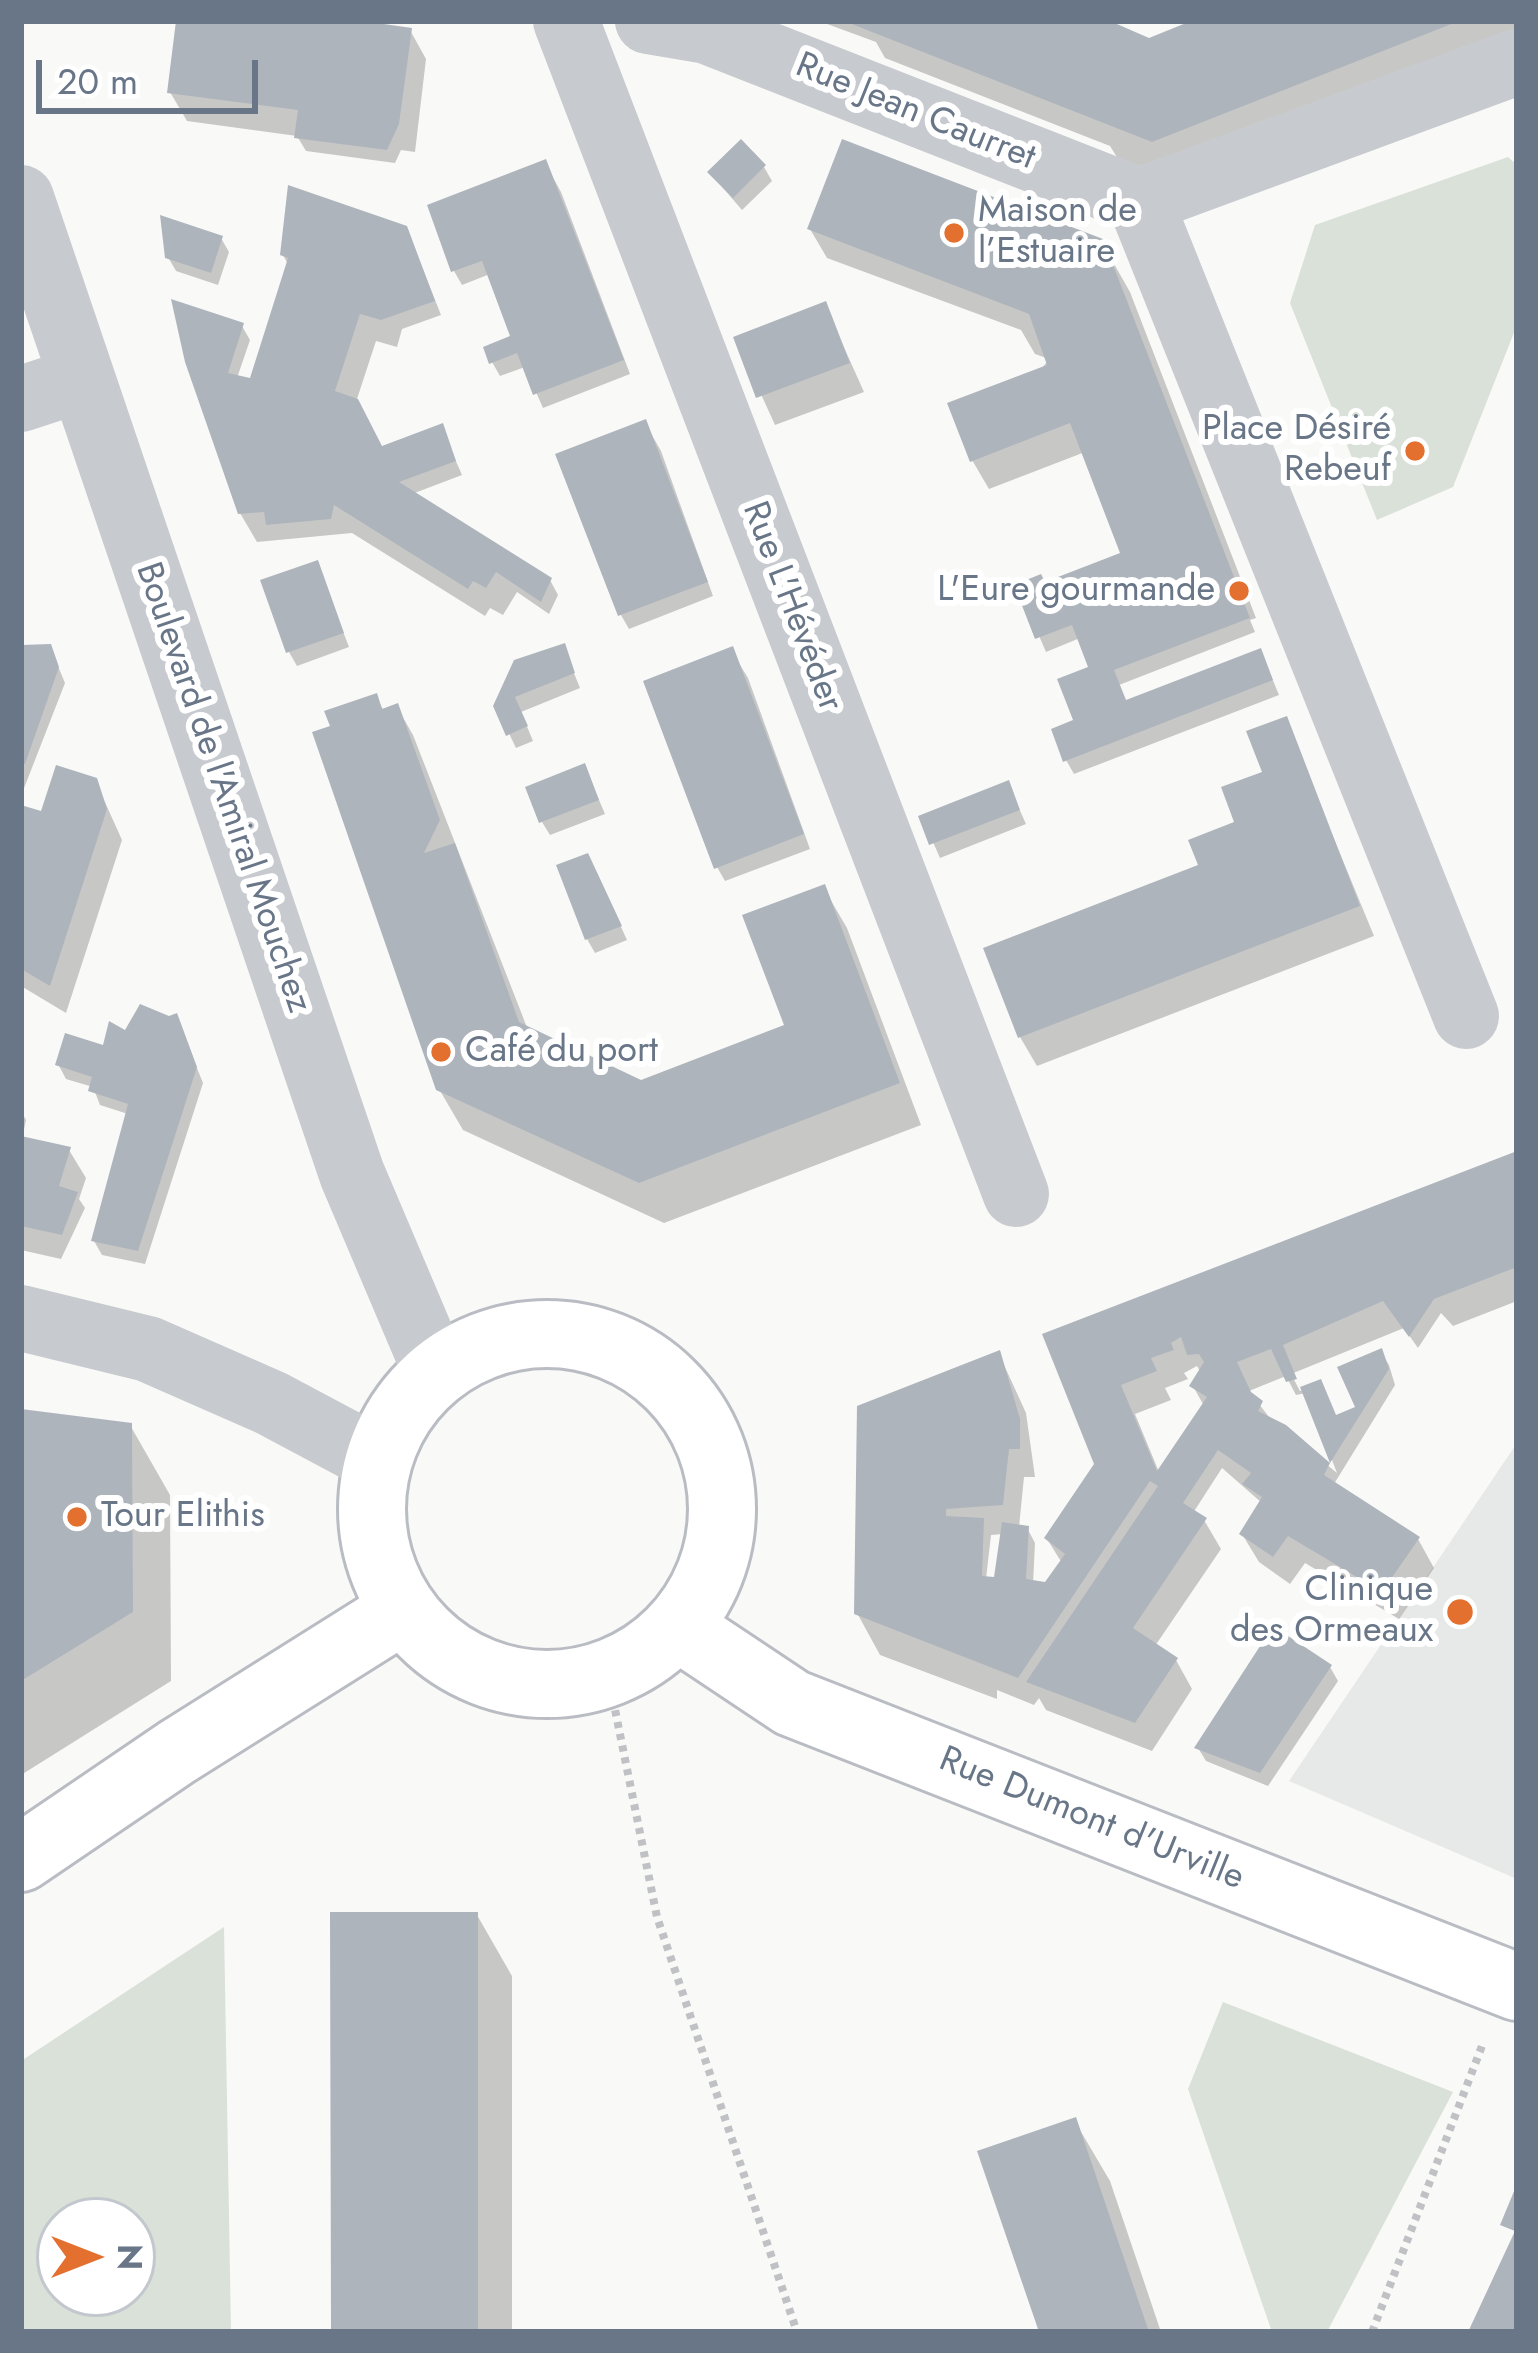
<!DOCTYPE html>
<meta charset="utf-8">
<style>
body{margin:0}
#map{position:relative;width:1538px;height:2353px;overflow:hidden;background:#f9f9f7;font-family:Jost,sans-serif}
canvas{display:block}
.frame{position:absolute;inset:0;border:24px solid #687688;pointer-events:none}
.north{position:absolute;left:36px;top:2197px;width:120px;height:120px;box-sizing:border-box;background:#fff;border:3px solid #c3c8cf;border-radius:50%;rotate:90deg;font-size:33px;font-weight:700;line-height:48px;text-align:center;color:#687688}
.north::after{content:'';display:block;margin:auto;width:42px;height:54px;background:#e3702e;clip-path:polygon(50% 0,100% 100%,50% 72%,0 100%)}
.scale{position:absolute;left:36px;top:60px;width:222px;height:54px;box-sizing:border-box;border:6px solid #687688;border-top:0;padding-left:15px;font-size:36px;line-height:42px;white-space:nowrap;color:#687688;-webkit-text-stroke:9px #fff;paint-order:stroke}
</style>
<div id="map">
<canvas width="1538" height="2353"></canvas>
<div class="frame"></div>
<div class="north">N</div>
<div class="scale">20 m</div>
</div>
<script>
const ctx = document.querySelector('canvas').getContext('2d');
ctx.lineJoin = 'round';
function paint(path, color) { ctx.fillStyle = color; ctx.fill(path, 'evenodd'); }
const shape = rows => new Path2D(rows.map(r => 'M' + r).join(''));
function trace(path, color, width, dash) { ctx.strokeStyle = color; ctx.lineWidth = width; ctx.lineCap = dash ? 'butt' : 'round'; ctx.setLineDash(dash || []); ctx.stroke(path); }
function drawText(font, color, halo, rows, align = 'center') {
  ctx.font = font + ' Jost,sans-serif'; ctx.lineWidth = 12; ctx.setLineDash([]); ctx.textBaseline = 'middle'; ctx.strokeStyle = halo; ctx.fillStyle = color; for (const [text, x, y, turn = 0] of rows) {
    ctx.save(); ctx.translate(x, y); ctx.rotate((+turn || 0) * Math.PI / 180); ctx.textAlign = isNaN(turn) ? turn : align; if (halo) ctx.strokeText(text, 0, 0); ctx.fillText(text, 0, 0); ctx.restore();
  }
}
paint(shape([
 [1517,1443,1517,1879,1289,1781]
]), '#e7e8e8');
paint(shape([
 [1508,157,1517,165,1517,325,1453,487,1377,520,1290,303,1315,225],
 [224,1927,231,2332,21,2332,21,2061],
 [60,2221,132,2221,132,2293,60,2293],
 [1223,2002,1453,2092,1327,2332,1272,2332,1188,2089]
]), '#dae1d8');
paint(shape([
 [180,21,341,21,410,30,426,59,415,152,401,150,395,163,306,151,297,136,187,121,170,92],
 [819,21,1102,21,1148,41,1199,21,1517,21,1517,59,1182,191,1123,167,1110,146,885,58,876,42],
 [545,163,561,192,630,374,543,408,525,367,500,376,492,362,515,338,490,274,462,285,454,271],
 [764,167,772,181,742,210,710,173],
 [810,229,1101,241,1130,292,1256,618,1250,620,1255,632,1119,685,1127,703,1267,666,1279,695,1074,774,1066,760,1092,669,1080,638,1046,652,1018,587,1044,585,1124,555,1085,452,989,489,972,460,1049,359,1035,354,1021,330,827,258],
 [221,238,229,252,218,285,176,271,168,257],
 [413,244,441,315,402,329,397,347,376,341,356,402,381,449,441,427,462,475,412,494,550,580,558,595,549,614,517,592,503,615,490,608,485,616,352,533,257,542,240,513,188,361,242,326,250,340,237,378,252,382,289,266,283,255],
 [825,305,864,392,775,425,736,339],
 [645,423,661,451,713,596,629,629,621,615],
 [317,564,349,647,297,666,289,652],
 [563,646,580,688,521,712,533,741,516,748,496,706],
 [50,647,65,683,21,796,21,648],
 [731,650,748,678,810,849,725,881,717,867],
 [376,697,384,711,397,707,413,735,528,1030,641,1083,788,1027,823,887,847,928,921,1125,664,1223,463,1130,439,1089,334,727],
 [95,780,122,840,66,1013,21,986,21,808,43,814],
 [591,781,605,814,550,835,542,822],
 [1008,784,1026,824,940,858,922,817],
 [1332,834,1374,936,1037,1066,1020,1037,1203,867],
 [595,870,627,940,595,953,587,939],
 [176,1016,203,1083,145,1264,102,1255,94,1241,128,1114,100,1105,93,1087,66,1079,58,1064],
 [21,1111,26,1120,22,1139,69,1150,86,1178,79,1199,85,1208,61,1259,21,1250],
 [1517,1154,1517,1301,1453,1326,1441,1313,1418,1348,1404,1328,1291,1374,1300,1391,1320,1383,1337,1418,1359,1408,1381,1352,1389,1365,1395,1385,1334,1484,1418,1539,1434,1568,1399,1619,1305,1563,1290,1584,1259,1562,1242,1534,1262,1503,1222,1468,1193,1513,1204,1520,1221,1549,1155,1646,1176,1660,1192,1689,1152,1751,1046,1710,1039,1698,1034,1705,997,1690,997,1699,880,1655,857,1613,999,1354,1026,1413,1035,1477,1024,1477,1019,1527,1027,1528,1035,1543,1033,1584,1046,1585,1062,1563,1047,1539,1098,1464,1046,1336],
 [1197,1366,1201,1373,1193,1386,1204,1406,1159,1472,1135,1414,1171,1400,1165,1388,1188,1379,1184,1373],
 [1286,1376,1296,1395,1306,1393,1337,1473,1269,1417,1249,1391],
 [1003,1534,997,1580,986,1579,991,1535],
 [21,1412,130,1425,170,1495,171,1681,21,1775],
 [1330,1667,1338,1681,1268,1786,1206,1761,1198,1748],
 [477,1915,512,1976,512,2332,334,2332],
 [1074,2120,1110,2181,1161,2332,1042,2332]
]), '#0003');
paint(shape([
 [176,21,363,21,412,28,399,124,387,150,294,138,298,110,167,93],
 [844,21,1110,21,1149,38,1191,21,1459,21,1152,142],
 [741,139,766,165,733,198,707,172],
 [842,139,1103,239,1250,618,1114,670,1126,700,1261,648,1273,680,1063,762,1051,729,1073,720,1057,679,1088,667,1072,625,1035,639,1014,585,1041,574,1045,582,1120,553,1070,423,970,462,947,403,1047,365,1029,314,807,229],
 [546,159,624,360,533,395,517,353,489,364,483,347,510,336,482,261,451,272,427,205],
 [288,185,407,226,435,301,381,320,360,314,335,391,358,399,382,446,443,423,456,461,399,482,552,578,541,602,496,572,486,588,473,581,468,589,334,505,331,519,266,525,264,512,238,514,185,362,171,299,244,323,228,373,250,378,288,258,280,255],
 [160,215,223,236,211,273,165,258],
 [826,301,850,363,756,398,733,337],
 [646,419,708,582,618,616,555,454],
 [318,560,344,633,286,653,260,580],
 [565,643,575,673,515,697,528,726,506,736,493,706,514,660],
 [51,644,59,667,25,764,21,763,21,645],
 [733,646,804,834,714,869,643,681],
 [377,693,382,709,398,703,440,820,424,853,455,843,519,1022,641,1080,784,1025,742,915,825,884,900,1083,639,1183,436,1090,312,732,330,726,324,711],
 [1287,716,1360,906,1018,1038,983,948,1198,865,1188,840,1234,822,1221,787,1262,772,1246,731],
 [585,763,599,800,539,823,525,787],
 [56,765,97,778,107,809,50,986,21,969,21,805,41,811],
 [1009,780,1020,810,929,845,918,816],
 [588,853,622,926,585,940,556,865],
 [140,1004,169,1016,177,1013,197,1067,138,1251,91,1241,128,1104,88,1091,92,1077,55,1065,65,1033,103,1045,109,1021,125,1030],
 [21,1136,71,1147,59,1186,78,1192,62,1235,21,1226],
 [1517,1151,1517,1267,1434,1299,1409,1337,1383,1301,1283,1345,1297,1379,1286,1382,1271,1349,1237,1362,1251,1392,1263,1401,1258,1411,1286,1425,1330,1463,1324,1475,1420,1537,1382,1592,1288,1536,1273,1557,1239,1534,1262,1497,1242,1484,1251,1473,1218,1450,1183,1503,1207,1518,1133,1628,1178,1658,1135,1723,1026,1682,1158,1486,1150,1481,1018,1678,854,1614,857,1406,1000,1350,1020,1419,1020,1449,1009,1449,1003,1505,946,1509,946,1516,984,1518,982,1576,994,1577,1002,1522,1029,1526,1026,1579,1045,1582,1065,1554,1044,1538,1094,1464,1042,1334],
 [1181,1337,1187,1355,1199,1354,1204,1362,1189,1386,1207,1397,1157,1471,1121,1385,1157,1371,1151,1358,1174,1350,1171,1343],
 [1382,1348,1389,1369,1330,1463,1300,1387,1321,1379,1336,1415,1355,1407,1337,1367],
 [21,1409,132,1423,133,1612,21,1681],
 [1273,1626,1332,1665,1260,1773,1194,1748],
 [330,1912,478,1912,478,2332,331,2332],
 [1076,2117,1149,2332,1039,2332,977,2151],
 [1517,2184,1517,2332,1468,2332,1515,2231,1500,2225]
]), '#aeb4bc');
const secondary = shape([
 '372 1509a175 175 0 1 1 350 0a175 175 0 1 1-350 0Z',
 [678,1627,792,1703,1517,1987],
 [21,1858,177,1752,403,1610]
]);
trace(secondary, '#b9bdc3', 72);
trace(shape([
 [608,1675,657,1917,797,2332],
 [1372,2332,1482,2046]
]), '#bfc1c4', 8, [6, 6]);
trace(shape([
 [566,21,1016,1194],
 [648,21,707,31,1140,201,1517,62],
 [21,198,352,1174,436,1372],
 [1140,201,1466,1016],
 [21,399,82,379],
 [21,1318,148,1349,271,1403,378,1460]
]), '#c7cace', 66);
trace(secondary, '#fff', 66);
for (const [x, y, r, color] of [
 [954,233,12,"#e3702e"],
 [1415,451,12,"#e3702e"],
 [1239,591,12,"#e3702e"],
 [441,1052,12,"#e3702e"],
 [77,1517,12,"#e3702e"],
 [1460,1612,15,"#e3702e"]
]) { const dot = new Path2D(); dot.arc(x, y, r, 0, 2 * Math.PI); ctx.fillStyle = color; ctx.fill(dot); trace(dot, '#fff', 4.5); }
drawText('36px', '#687688', '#fff', [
 ["Rue Jean Caurret",915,113,22],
 ["Rue L'Hévéder",791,607,69],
 ["Boulevard de l'Amiral Mouchez",222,788,71],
 ["Rue Dumont d'Urville",1091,1820,22]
]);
drawText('36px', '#687688', '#fff', [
 ["Maison de",978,212],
 ["l’Estuaire",978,253],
 ["Place Désiré",1391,430,"right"],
 ["Rebeuf",1391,471,"right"],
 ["L'Eure gourmande",1215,591,"right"],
 ["Café du port",465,1052],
 ["Tour Elithis",101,1517],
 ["Clinique",1433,1591,"right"],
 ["des Ormeaux",1433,1632,"right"]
], 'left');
</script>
